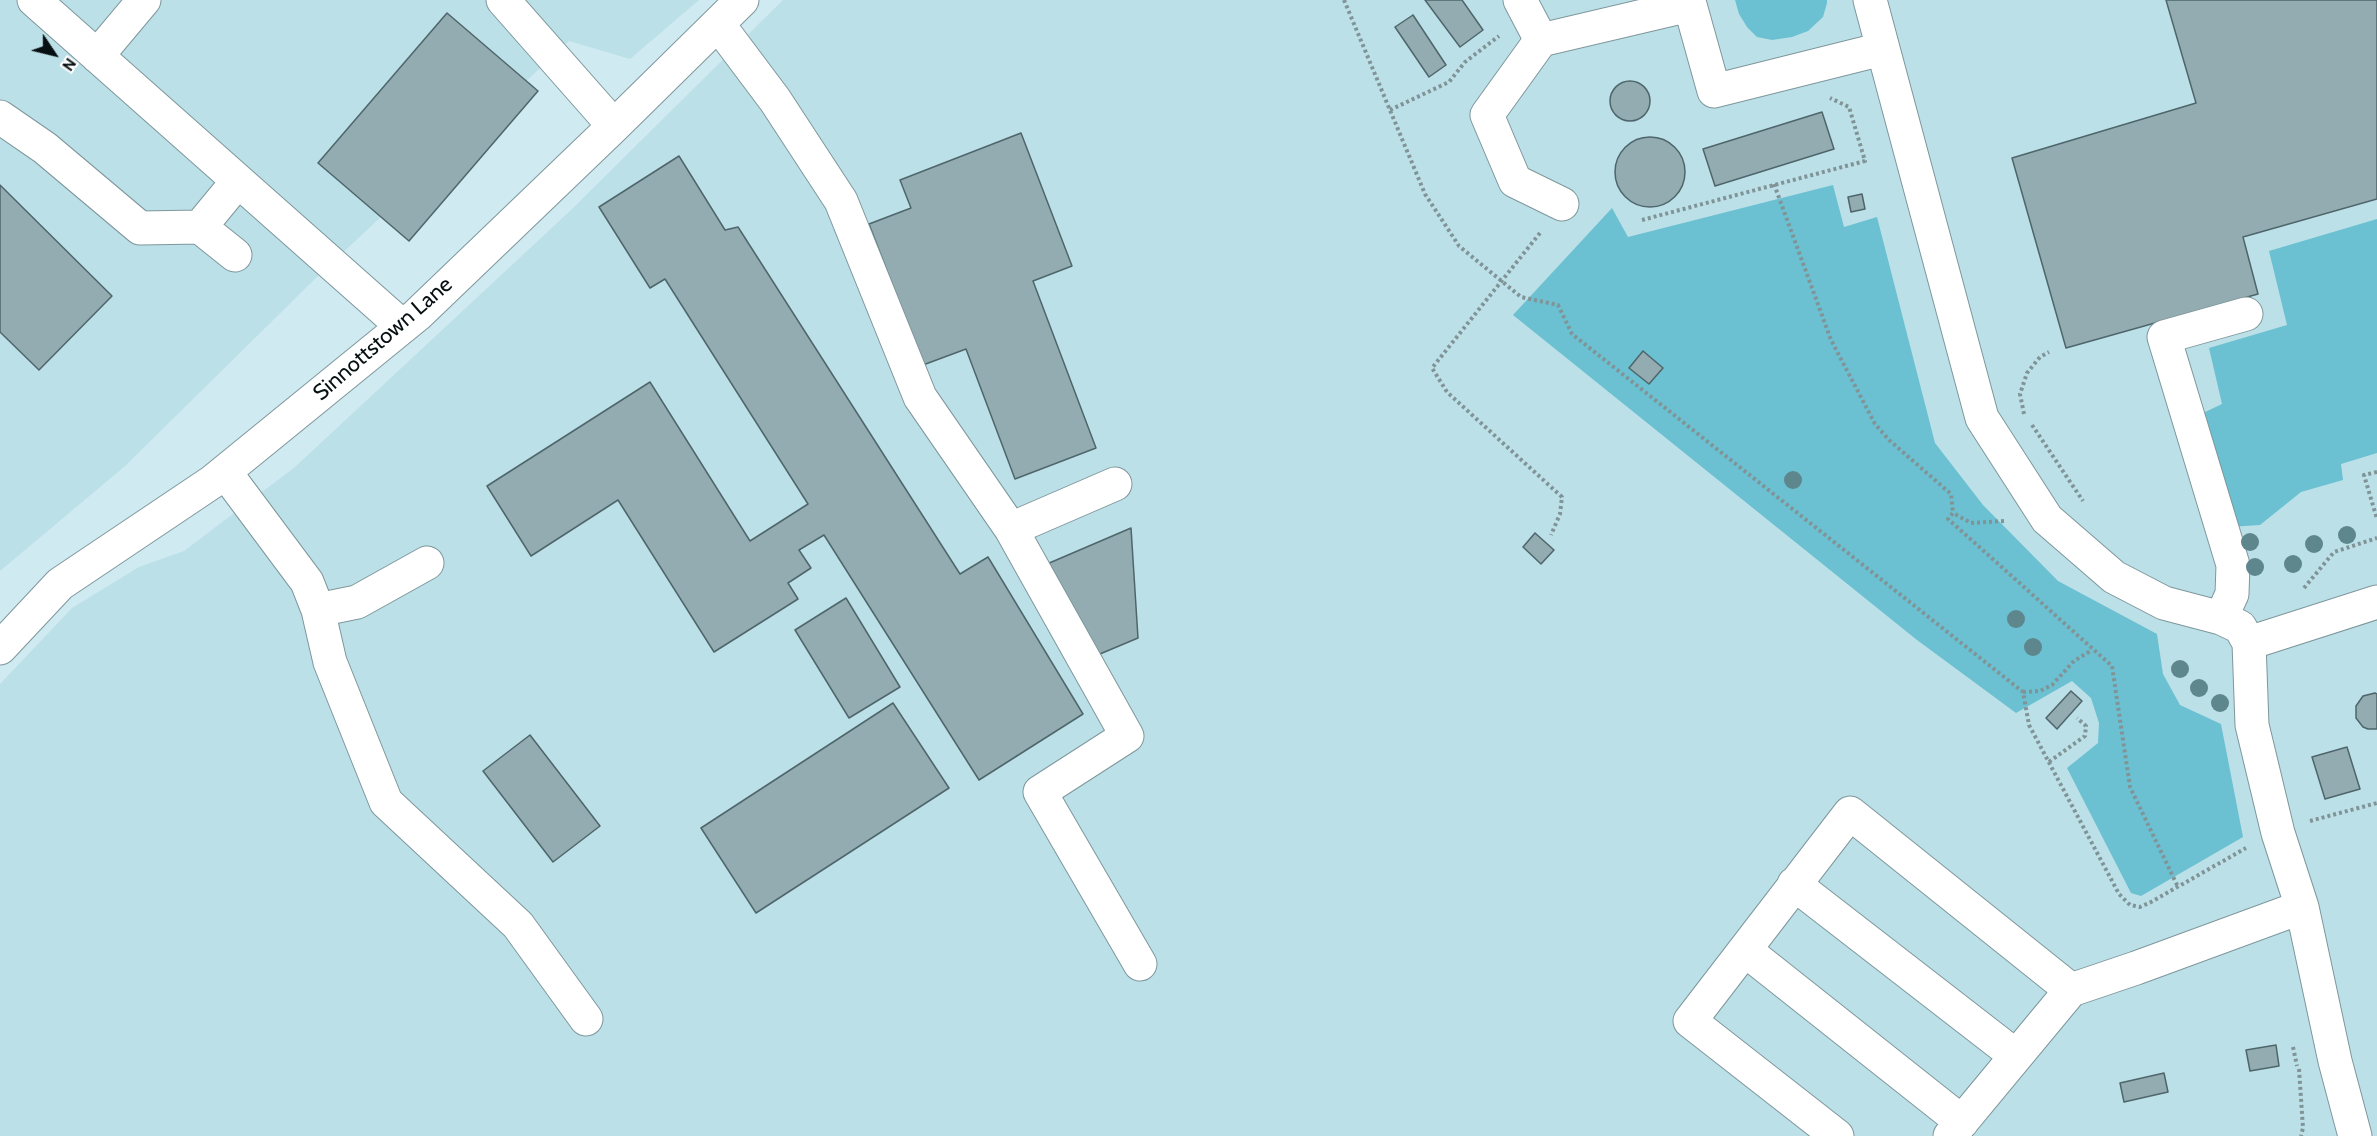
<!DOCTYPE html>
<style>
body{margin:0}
#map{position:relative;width:2377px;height:1136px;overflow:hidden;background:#cfeaf0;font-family:Cabin,sans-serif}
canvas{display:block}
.north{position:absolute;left:24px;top:24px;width:60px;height:60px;-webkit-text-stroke:4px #fff;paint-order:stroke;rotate:125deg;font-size:16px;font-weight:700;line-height:24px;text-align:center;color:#060f11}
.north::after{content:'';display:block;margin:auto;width:21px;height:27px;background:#060f11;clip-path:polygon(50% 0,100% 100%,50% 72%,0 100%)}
</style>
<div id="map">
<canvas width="2377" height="1136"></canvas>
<div class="north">N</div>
</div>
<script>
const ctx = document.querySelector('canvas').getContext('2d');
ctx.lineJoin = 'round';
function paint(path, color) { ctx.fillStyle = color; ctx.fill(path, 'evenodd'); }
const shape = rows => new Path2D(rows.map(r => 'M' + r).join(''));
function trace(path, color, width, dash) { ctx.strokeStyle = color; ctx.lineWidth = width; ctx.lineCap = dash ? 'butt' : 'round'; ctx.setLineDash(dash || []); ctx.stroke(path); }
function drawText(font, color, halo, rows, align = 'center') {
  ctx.font = font + ' Cabin,sans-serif'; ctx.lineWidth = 4.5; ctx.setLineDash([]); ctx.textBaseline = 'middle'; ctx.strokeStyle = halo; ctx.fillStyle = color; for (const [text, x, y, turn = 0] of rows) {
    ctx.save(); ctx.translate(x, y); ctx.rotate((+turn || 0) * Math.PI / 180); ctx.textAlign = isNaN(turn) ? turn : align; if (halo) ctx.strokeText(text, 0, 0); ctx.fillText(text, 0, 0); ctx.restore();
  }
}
paint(shape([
 [0,0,699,0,630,59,569,41,321,273,124,467,0,571],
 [783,0,2377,0,2377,1136,0,1136,0,684,72,608,139,567,184,551,295,467,571,210]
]), '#bce0e8');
paint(shape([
 [1735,0,1827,0,1827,3,1823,17,1808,31,1792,37,1772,40,1757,37,1747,27,1739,14],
 [1833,185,1844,227,1877,217,1935,443,1983,505,2058,581,2157,634,2163,674,2180,705,2221,724,2243,837,2141,896,2131,893,2067,768,2098,743,2099,723,2091,698,2072,681,2016,713,1917,640,1513,315,1612,208,1628,237],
 [2377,219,2377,453,2341,464,2343,480,2301,492,2260,525,2229,527,2203,413,2222,404,2209,348,2287,325,2269,251]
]), '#6bc0d1');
const building = shape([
 [1425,0,1462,0,1483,30,1460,47,1425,0],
 [2166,0,2377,0,2377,199,2243,237,2258,294,2066,348,2012,158,2196,103,2166,0],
 [447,13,538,91,409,241,318,163,447,13],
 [1413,15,1446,65,1429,77,1395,27,1413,15],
 '1610 101a20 20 0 1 1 40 0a20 20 0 1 1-40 0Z',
 [1822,112,1834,149,1715,186,1703,149,1822,112],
 [1021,133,1072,266,1033,281,1096,448,1015,479,966,349,923,365,869,224,911,208,900,180,1021,133],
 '1615 172a35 35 0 1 1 70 0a35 35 0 1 1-70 0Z',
 [679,156,725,230,738,227,960,574,988,557,1083,714,979,780,824,535,799,550,811,568,788,583,798,599,714,652,618,500,531,556,487,486,650,382,750,541,808,504,665,279,650,288,599,207,679,156],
 [0,185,112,296,39,370,0,332,0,185],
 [1862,194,1865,209,1851,212,1848,197,1862,194],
 [1643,351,1663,368,1649,384,1629,368,1643,351],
 [1131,528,1138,638,1088,659,1047,564,1131,528],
 [1535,533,1554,550,1541,564,1523,547,1535,533],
 [846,598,900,687,849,718,795,630,846,598],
 [2071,691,2082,701,2057,729,2046,718,2071,691],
 [2375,693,2377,694,2377,729,2368,729,2363,727,2356,718,2356,706,2363,696,2375,693],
 [893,703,949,788,756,913,701,828,893,703],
 [530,735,600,826,553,862,483,771,530,735],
 [2347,747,2360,789,2325,799,2312,757,2347,747],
 [2276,1045,2279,1066,2250,1071,2246,1050,2276,1045],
 [2164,1073,2168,1092,2124,1102,2120,1083,2164,1073]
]);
paint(building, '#92acb1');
trace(building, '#4e666b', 1.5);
const minor = shape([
 [34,0,402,326],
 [503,0,614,126],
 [1520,0,1541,40],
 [1870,0,1982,418,2047,519,2114,577,2164,603,2221,618,2240,627,2249,643,2252,725,2278,833,2302,907,2335,1061,2355,1136],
 [718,24,775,100,841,201,920,397,1011,529,1115,484],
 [97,56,144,0],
 [0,117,45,148,140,228,200,227],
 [1562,204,1515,181,1487,115,1541,40,1690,5,1714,91,1882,49],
 [235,255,200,227,238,181],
 [225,472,307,582,318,610,357,602,427,563],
 [1011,529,1127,736,1040,792,1140,964],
 [318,610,330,662,386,802,518,925,586,1019],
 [2221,618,2232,594,2233,565,2164,337,2246,314],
 [2249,643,2377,602],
 [0,648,60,584,212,482,417,315,614,126,742,0],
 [1794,884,2016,1056],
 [1745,950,1962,1122],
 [1837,1136,1690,1021,1850,813,2071,990],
 [1950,1136,2071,990,2136,968,2302,907]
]);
trace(minor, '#7e979c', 35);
trace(shape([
 [1344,0,1425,194,1459,246,1521,297,1558,305,1572,334,2023,692,2029,725,2119,894,2130,905,2140,907,2151,902,2246,848],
 [1390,110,1449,82,1465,62,1499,36],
 [1774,184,1831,340,1875,424,1889,440,1951,494,1953,513],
 [1642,220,1865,161,1849,107,1830,98],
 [1540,233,1432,368,1447,392,1562,497,1560,514,1551,535],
 [2024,414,2020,394,2027,373,2040,357,2049,352],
 [2032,425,2083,501],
 [2377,472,2364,475,2377,519],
 [2004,521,1971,523,1953,513,1948,519,2112,666,2130,787,2178,887],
 [2304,588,2334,552,2377,538],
 [2023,692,2040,691,2052,685,2074,661,2092,650],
 [2049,762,2085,736,2086,726,2077,718],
 [2310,821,2377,803],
 [2293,1047,2297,1066],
 [2299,1069,2303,1128,2301,1136]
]), '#809498', 4, [3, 3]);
trace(minor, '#fff', 33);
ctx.fillStyle = '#5e868d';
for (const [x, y] of [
 [1793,480],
 [2347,535],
 [2250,542],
 [2314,544],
 [2293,564],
 [2255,567],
 [2016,619],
 [2033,647],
 [2180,669],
 [2199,688],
 [2220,703]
]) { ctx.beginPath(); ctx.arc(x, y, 9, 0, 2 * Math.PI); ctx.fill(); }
drawText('22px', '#060f11', '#fff', [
 ["Sinnottstown Lane",383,339,-41]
]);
</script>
